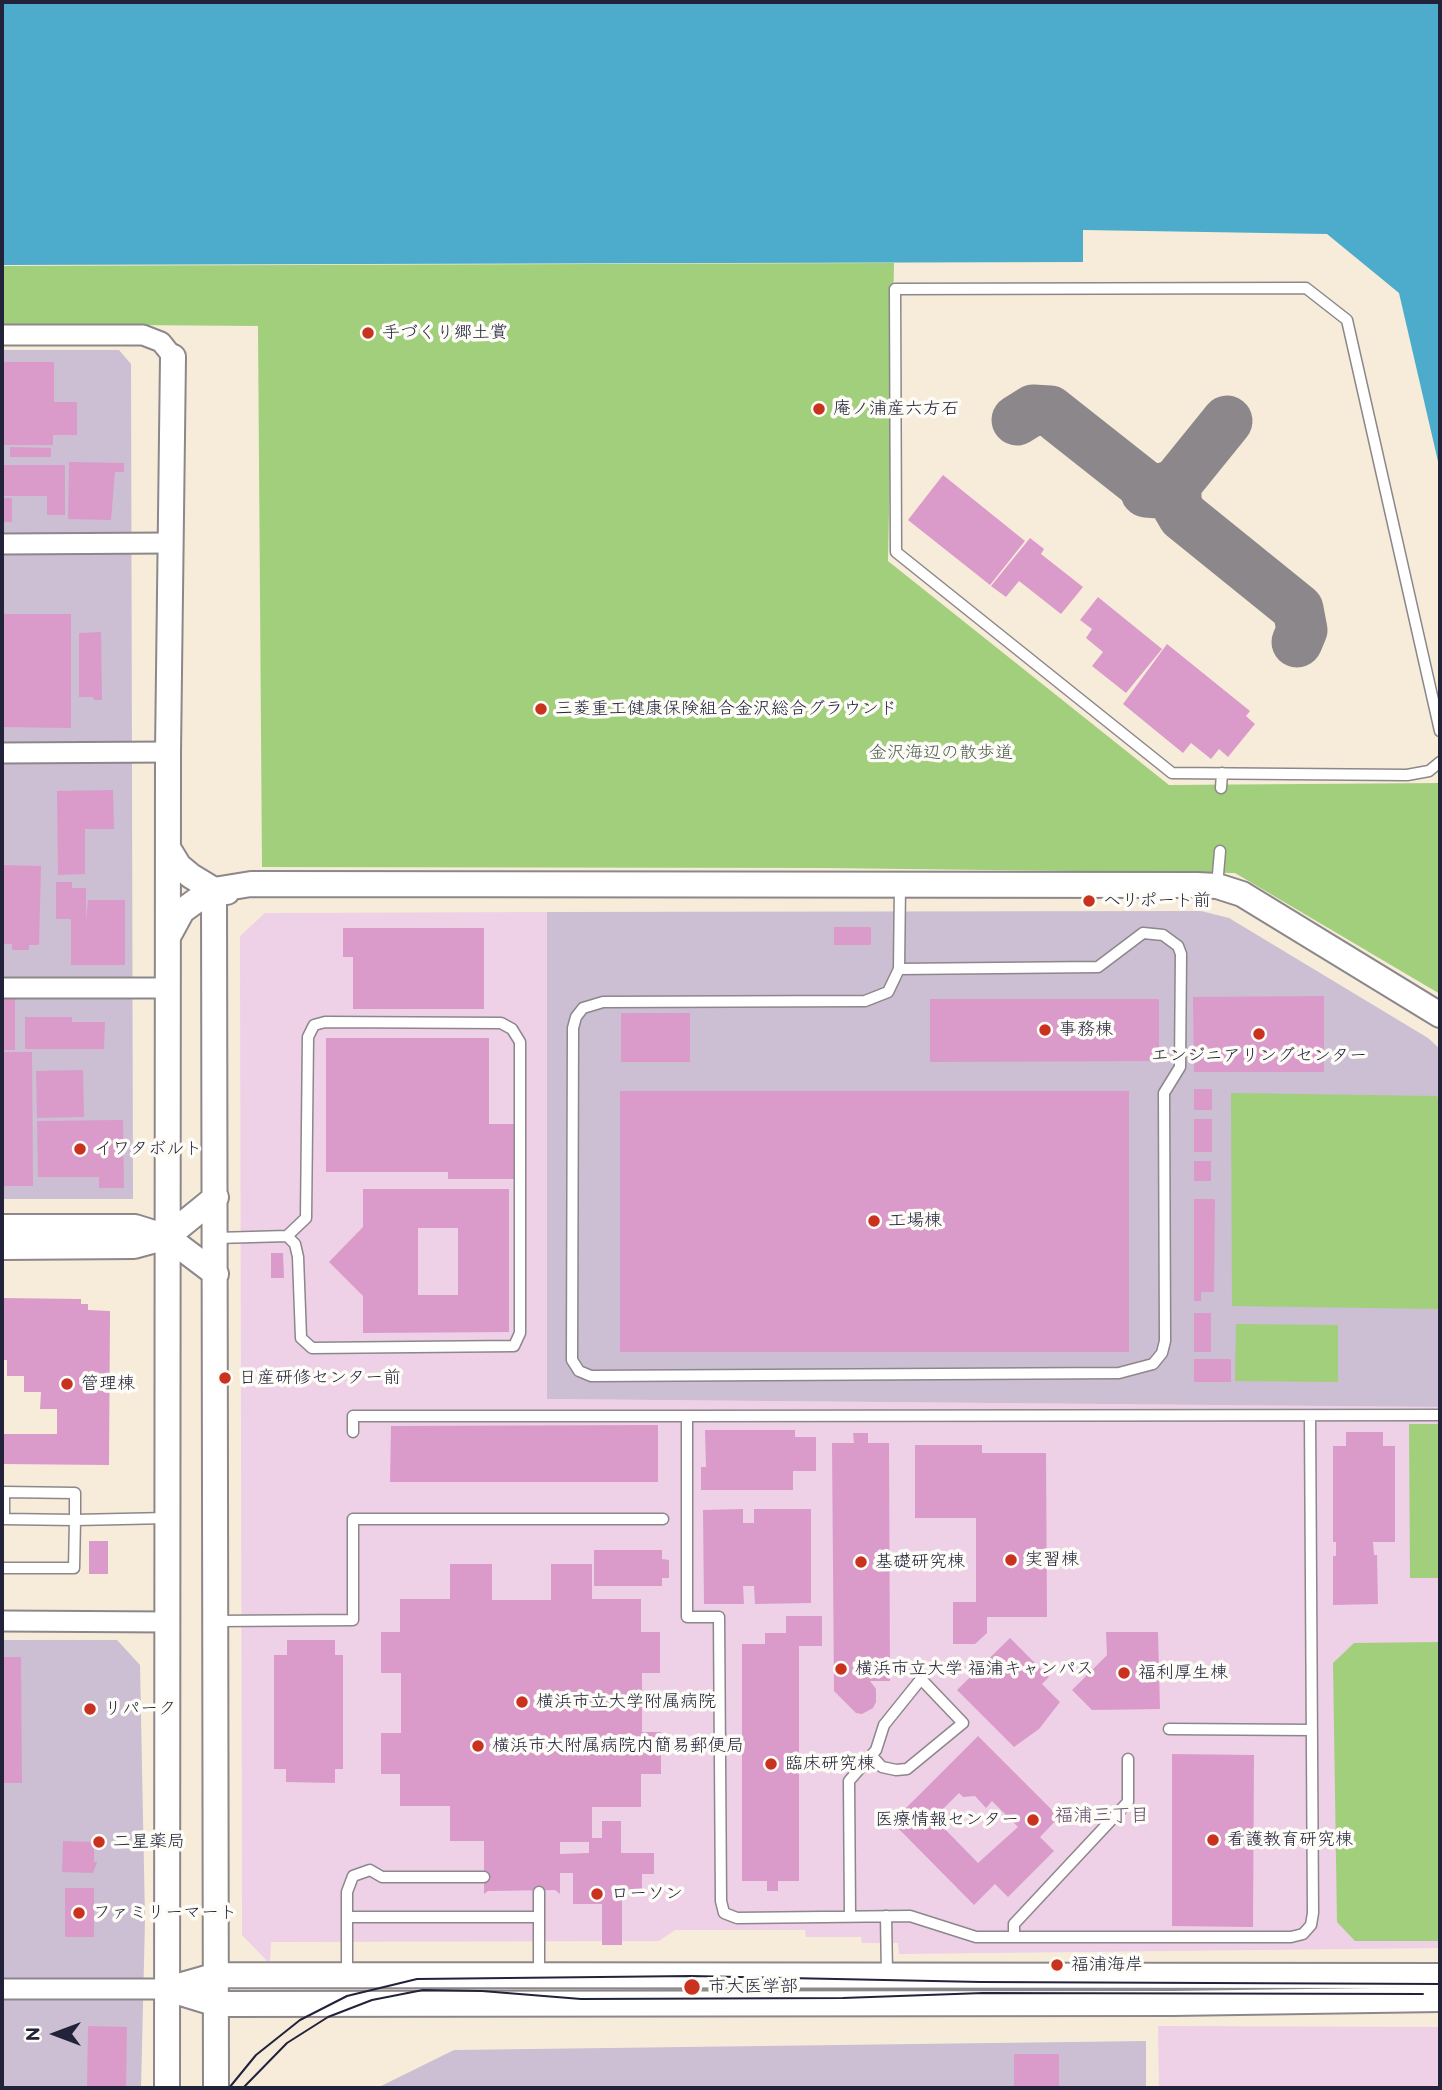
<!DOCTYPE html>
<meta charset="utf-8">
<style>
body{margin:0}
#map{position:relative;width:1442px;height:2090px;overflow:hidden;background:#f7ecda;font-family:"Balsamiq Sans",sans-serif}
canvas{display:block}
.frame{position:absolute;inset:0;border:4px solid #22223b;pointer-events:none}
.north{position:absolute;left:21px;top:1999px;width:70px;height:70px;-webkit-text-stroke:5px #fdfcf7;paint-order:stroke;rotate:270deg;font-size:19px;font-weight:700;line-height:28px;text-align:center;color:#22223b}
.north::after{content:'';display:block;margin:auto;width:24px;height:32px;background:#22223b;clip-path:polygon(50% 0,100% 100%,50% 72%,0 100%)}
</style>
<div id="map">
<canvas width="1442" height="2090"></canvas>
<div class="frame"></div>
<div class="north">N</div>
</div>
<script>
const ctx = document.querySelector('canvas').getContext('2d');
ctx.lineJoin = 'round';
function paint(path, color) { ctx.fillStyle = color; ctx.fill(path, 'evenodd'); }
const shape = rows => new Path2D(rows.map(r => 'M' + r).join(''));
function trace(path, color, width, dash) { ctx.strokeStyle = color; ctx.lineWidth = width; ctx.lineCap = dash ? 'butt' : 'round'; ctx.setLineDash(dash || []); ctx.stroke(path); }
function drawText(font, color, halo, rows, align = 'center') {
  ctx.font = font + ' "Balsamiq Sans","Klee One",sans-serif'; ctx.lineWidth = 7; ctx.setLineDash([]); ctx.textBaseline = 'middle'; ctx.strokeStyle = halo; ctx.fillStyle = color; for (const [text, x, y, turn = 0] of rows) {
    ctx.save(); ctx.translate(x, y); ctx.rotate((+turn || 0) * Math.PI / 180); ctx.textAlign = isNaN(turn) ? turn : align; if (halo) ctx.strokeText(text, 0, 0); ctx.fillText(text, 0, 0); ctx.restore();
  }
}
paint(shape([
 [547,912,547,1399,1440,1407,1440,1948,899,1954,898,1943,862,1943,861,1937,806,1937,805,1930,675,1930,659,1941,271,1942,270,1961,267,1961,242,1935,240,936,265,913],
 [1158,2026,1440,2027,1440,2088,1159,2088]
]), '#eed0e7');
paint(shape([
 [2,350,119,350,131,364,133,1199,2,1199],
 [1201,911,1229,918,1428,1038,1440,1049,1440,1407,547,1399,547,912],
 [2,1640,117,1640,140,1665,145,1920,141,2088,2,2088],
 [1146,2041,1146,2088,377,2088,454,2050]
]), '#ccbed3');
paint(shape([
 [894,263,888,561,1169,785,1440,783,1440,994,1235,873,824,868,262,867,258,326,2,324,2,266],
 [1231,1093,1437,1096,1440,1109,1440,1309,1232,1306],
 [1236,1324,1338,1325,1338,1382,1235,1381],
 [1409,1424,1440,1424,1440,1578,1410,1578],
 [1440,1642,1440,1941,1355,1941,1337,1922,1333,1663,1354,1643]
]), '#a1cf7c');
paint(shape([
 [2,2,1440,2,1440,470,1399,293,1327,234,1083,230,1083,262,2,265]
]), '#4daccb');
trace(shape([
 [1017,420,1033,410,1050,411,1145,486,1158,490,1176,484],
 [1176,484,1176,504,1183,516,1298,609,1302,630,1297,642],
 [1146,492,1159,493,1172,489,1227,421]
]), '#8c878a', 51);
paint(shape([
 [2,362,54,362,54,402,77,402,77,435,53,435,53,445,2,445],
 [10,447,51,448,51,457,10,457],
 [69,462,124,463,124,472,115,472,111,520,68,519],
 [2,465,65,465,65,515,47,515,47,496,2,496],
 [943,475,1025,541,990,585,908,520],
 [2,498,12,498,12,522,2,522],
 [1030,538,1044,549,1041,554,1083,587,1061,614,1019,581,1006,597,991,586],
 [1098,597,1162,649,1126,693,1092,666,1103,652,1086,638,1092,629,1080,620],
 [2,614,71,614,71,728,2,727],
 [101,632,102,700,94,700,93,697,79,697,79,633],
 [1167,644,1250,711,1246,716,1255,724,1228,757,1219,749,1211,759,1191,743,1183,753,1123,704],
 [113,790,114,829,85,829,85,874,58,875,57,791],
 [2,865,41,866,39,945,29,945,29,950,12,950,12,944,2,944],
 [56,882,72,882,72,888,86,888,86,920,88,900,125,900,125,965,71,965,71,919,56,919],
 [834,927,871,927,871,945,834,945],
 [343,928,484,928,484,1009,353,1009,353,957,343,957],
 [1324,996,1324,1072,1194,1072,1193,997],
 [15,998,15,1050,2,1050,2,999],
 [930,999,1159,999,1159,1061,930,1062],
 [621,1013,690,1013,690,1062,621,1062],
 [25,1017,72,1017,72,1022,105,1022,104,1049,25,1049],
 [326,1038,489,1038,489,1124,514,1124,514,1179,448,1179,448,1172,326,1172],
 [2,1052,32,1052,33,1186,2,1186],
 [83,1070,84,1117,37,1118,36,1071],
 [1194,1089,1212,1089,1212,1110,1194,1110],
 [620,1091,1129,1091,1129,1352,620,1352],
 [1194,1119,1212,1119,1212,1152,1194,1152],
 [123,1120,124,1188,99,1188,99,1177,38,1177,37,1121],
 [1194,1161,1211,1161,1211,1181,1194,1181],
 [363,1189,509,1189,509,1332,363,1333,363,1296,329,1262,363,1227],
 [418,1228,458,1228,458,1295,418,1295],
 [1194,1199,1215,1199,1214,1292,1201,1292,1201,1301,1194,1301],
 [271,1253,283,1253,284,1278,271,1278],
 [2,1298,81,1299,81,1304,88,1304,88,1310,110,1311,109,1465,2,1464,2,1434,57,1434,57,1409,40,1409,41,1392,24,1392,24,1376,7,1376,7,1360,2,1360],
 [1194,1313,1211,1313,1211,1352,1194,1352],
 [1194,1359,1231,1359,1231,1382,1194,1382],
 [658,1425,658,1482,390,1482,391,1426],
 [705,1430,795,1430,795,1437,816,1437,816,1471,793,1471,793,1490,701,1490,701,1467,706,1467],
 [1346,1432,1383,1432,1383,1446,1395,1446,1395,1542,1373,1542,1374,1555,1377,1555,1378,1604,1333,1605,1333,1556,1336,1556,1336,1542,1333,1542,1333,1446,1346,1446],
 [853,1433,868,1433,868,1443,889,1443,890,1681,870,1681,876,1689,876,1702,873,1708,862,1714,856,1713,834,1691,832,1443,854,1443],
 [915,1445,982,1445,982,1453,1046,1453,1047,1617,987,1617,987,1633,975,1644,953,1644,953,1602,976,1602,976,1518,915,1518],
 [743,1509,743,1523,754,1523,754,1509,811,1509,811,1603,755,1604,754,1586,743,1586,744,1604,704,1604,703,1510],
 [89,1541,108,1541,108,1574,89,1574],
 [594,1550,662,1550,662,1559,669,1560,669,1578,662,1578,662,1586,594,1586],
 [450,1564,492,1564,492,1600,551,1600,551,1564,592,1564,592,1599,641,1599,641,1632,660,1632,660,1673,642,1673,642,1732,661,1732,661,1774,641,1774,641,1807,592,1807,592,1838,602,1838,602,1821,621,1821,621,1853,654,1853,654,1874,642,1874,642,1889,622,1889,622,1945,602,1945,602,1904,573,1904,573,1873,560,1873,560,1894,555,1890,488,1891,484,1894,484,1841,450,1841,450,1806,400,1806,400,1774,381,1774,381,1733,401,1733,401,1673,381,1673,381,1632,400,1632,400,1599,450,1599],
 [560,1842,589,1842,589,1853,560,1854],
 [786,1616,822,1616,822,1646,799,1646,799,1881,778,1881,778,1891,767,1891,767,1881,742,1881,742,1644,765,1644,765,1633,786,1633],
 [1106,1632,1158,1632,1160,1709,1092,1710,1072,1690,1107,1655],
 [1010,1638,1049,1677,1042,1684,1060,1702,1039,1729,1014,1747,957,1690],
 [287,1640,335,1640,335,1655,343,1655,343,1769,335,1769,335,1783,286,1782,286,1769,274,1769,274,1655,287,1655],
 [2,1657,21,1657,22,1783,2,1783],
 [978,1736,1059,1817,1040,1837,1054,1851,1008,1897,995,1884,974,1905,892,1822],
 [959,1793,963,1797,975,1796,986,1808,992,1801,1018,1827,978,1863,934,1818],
 [1172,1754,1254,1755,1253,1927,1172,1926],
 [63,1841,94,1842,94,1862,97,1862,93,1873,62,1872],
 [65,1888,94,1888,94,1937,65,1937],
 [88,2026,127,2027,126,2088,87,2088],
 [1014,2054,1059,2054,1059,2088,1014,2088]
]), '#da9bca');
const service = shape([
 [1440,731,1347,320,1306,288,895,289,896,552,1172,773,1407,775,1429,771,1440,762],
 [1221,788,1222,773],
 [1217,886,1220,851],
 [899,969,888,992,865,1001,603,1002,583,1008,576,1017,573,1028,572,1360,579,1371,591,1376,1119,1373,1153,1364,1162,1353,1165,1341,1164,1093,1180,1067,1181,954,1178,946,1163,935,1143,933,1098,967,899,969,900,884],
 [217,1238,287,1236,306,1218,308,1037,314,1025,325,1022,501,1023,512,1029,520,1042,520,1333,514,1346,312,1348,301,1338,298,1257,295,1244,287,1236],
 [1310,1416,1313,1913,1311,1925,1303,1934,1291,1937,976,1937,910,1916,737,1918,724,1913,721,1901,719,1617,687,1617,687,1416,1440,1415],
 [353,1432,353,1416,687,1416],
 [4,1492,75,1493,75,1520,4,1519,4,1492],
 [2,1568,74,1568,75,1520,168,1518],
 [217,1621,353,1620,353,1519,663,1519],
 [1169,1729,1312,1730],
 [539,1892,539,1975],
 [850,1916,849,1781,876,1750,884,1725,921,1679,963,1723,907,1769,896,1770,882,1767,872,1756],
 [886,1916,887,1975],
 [347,1917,539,1917],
 [1014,1937,1014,1924,1128,1802,1128,1759],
 [347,1975,347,1892,353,1876,370,1870,382,1877,484,1877]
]);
const minor = shape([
 [2,335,143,335,161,342,173,357],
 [2,544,169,543],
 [2,753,168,752],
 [2,988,169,988],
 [2,1621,168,1622],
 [2,1989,168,1989]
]);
const tertiary = shape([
 [168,848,179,866,191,876,214,890,227,892],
 [214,890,216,2088],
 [169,935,182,911,204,895,214,890,251,884,1197,885,1217,886,1242,894,1440,1015],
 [2,1227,135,1227,167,1237,216,1274],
 [2,1247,134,1246,167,1237,216,1197],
 [168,1989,217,1975,1440,1976],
 [168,1989,217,2004,1173,2003,1440,1999],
 [167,2088,168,752,173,357]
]);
trace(service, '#8c878a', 13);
trace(minor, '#8c878a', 23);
trace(tertiary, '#8c878a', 28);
trace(service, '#fff', 10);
trace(minor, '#fff', 19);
trace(tertiary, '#fff', 24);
trace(shape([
 [229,2088,256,2055,300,2020,347,1996,417,1979,691,1976,981,1982,1440,1984],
 [243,2088,287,2043,328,2017,372,2000,423,1990,482,1991,581,1999,843,1998,983,1993,1423,1994]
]), '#22223b', 2);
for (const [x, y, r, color] of [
 [368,333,7,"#c8321e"],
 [819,409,7,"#c8321e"],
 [541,709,7,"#c8321e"],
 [1089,901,7,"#c8321e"],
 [1045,1030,7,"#c8321e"],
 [1259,1034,7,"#c8321e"],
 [80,1149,7,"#c8321e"],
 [874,1221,7,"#c8321e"],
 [225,1378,7,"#c8321e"],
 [67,1384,7,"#c8321e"],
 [1011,1560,7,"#c8321e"],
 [861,1562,7,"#c8321e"],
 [841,1669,7,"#c8321e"],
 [1124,1673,7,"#c8321e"],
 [522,1702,7,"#c8321e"],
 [90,1709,7,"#c8321e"],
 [478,1746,7,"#c8321e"],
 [771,1764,7,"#c8321e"],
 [1033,1820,7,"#c8321e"],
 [1213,1840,7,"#c8321e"],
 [99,1842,7,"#c8321e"],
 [597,1894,7,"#c8321e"],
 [79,1913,7,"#c8321e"],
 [1057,1965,7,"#c8321e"],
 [692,1987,9,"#c8321e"]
]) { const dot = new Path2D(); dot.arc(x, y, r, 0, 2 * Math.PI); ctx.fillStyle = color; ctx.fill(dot); trace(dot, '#fdfcf7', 2.5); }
drawText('18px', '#22223b', '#fdfcf7', [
 ["手づくり郷土賞",382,333],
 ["庵ノ浦産六方石",833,409],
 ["三菱重工健康保険組合金沢総合グラウンド",555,709],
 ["ヘリポート前",1103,901],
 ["事務棟",1059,1030],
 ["エンジニアリングセンター",1259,1056,"center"],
 ["イワタボルト",94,1149],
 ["工場棟",888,1221],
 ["日産研修センター前",239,1378],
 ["管理棟",81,1384],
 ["実習棟",1025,1560],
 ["基礎研究棟",875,1562],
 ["横浜市立大学 福浦キャンパス",855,1669],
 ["福利厚生棟",1138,1673],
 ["横浜市立大学附属病院",536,1702],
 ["リパーク",104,1709],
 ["横浜市大附属病院内簡易郵便局",492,1746],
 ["臨床研究棟",785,1764],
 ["医療情報センター",1019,1820,"right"],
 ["看護教育研究棟",1227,1840],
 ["二星薬局",113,1842],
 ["ローソン",611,1894],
 ["ファミリーマート",93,1913],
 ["福浦海岸",1071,1965],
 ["市大医学部",708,1987]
], 'left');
drawText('18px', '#4e5f52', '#fdfcf7', [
 ["金沢海辺の散歩道",941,753]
]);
drawText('19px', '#624c6d', '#fdfcf7', [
 ["福浦三丁目",1102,1816]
]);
</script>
